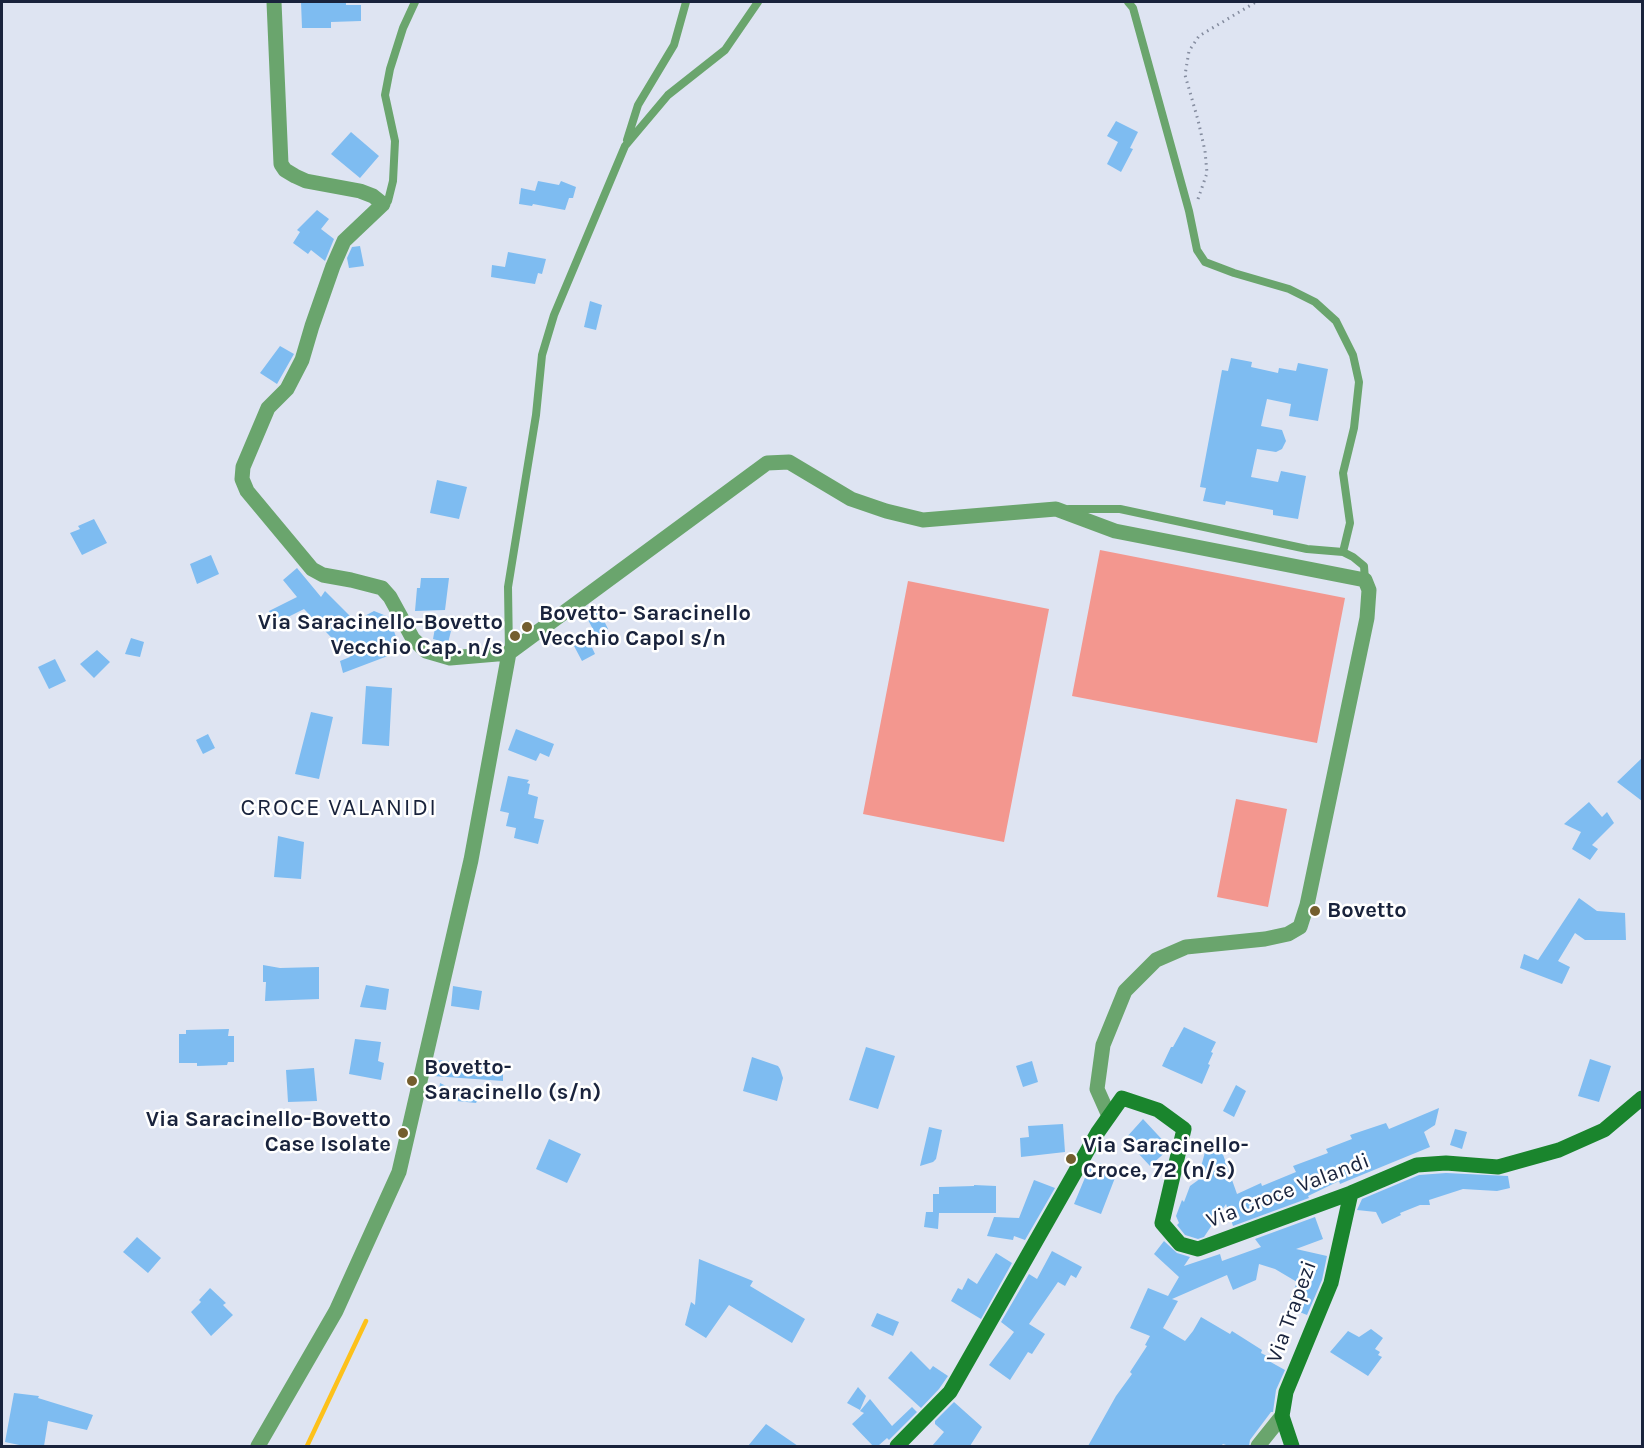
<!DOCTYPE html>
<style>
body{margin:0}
#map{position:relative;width:1644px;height:1448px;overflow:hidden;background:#dee4f2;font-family:Karla,sans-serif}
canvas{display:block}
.frame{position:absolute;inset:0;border:3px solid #19233c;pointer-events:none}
</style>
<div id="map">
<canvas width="1644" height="1448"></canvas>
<div class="frame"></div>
</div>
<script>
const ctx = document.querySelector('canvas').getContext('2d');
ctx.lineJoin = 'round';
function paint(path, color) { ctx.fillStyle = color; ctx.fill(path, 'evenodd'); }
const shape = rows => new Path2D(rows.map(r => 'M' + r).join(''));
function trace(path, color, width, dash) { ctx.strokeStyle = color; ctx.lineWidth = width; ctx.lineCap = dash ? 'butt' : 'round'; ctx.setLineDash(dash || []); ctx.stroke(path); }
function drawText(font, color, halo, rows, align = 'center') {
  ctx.font = font + ' Karla,sans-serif'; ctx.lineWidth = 5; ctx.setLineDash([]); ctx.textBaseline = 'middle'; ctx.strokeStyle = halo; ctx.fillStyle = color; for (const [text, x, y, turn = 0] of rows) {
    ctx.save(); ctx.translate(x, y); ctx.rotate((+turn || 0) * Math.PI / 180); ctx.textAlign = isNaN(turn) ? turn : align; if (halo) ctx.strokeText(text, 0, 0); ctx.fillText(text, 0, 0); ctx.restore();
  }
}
paint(shape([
 [1100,550,1345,598,1317,743,1072,696],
 [908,581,1049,609,1004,842,863,814],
 [1236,799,1287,809,1268,907,1217,897]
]), '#f3978f');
trace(shape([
 [307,1446,366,1321]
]), '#fdc11a', 4.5);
paint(shape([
 [301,2,346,2,346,5,361,5,361,21,331,22,331,28,302,28],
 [1116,121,1138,132,1130,148,1133,149,1121,172,1107,164,1118,142,1107,136],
 [351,132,379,156,360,178,331,154],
 [538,181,559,185,561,181,576,187,573,198,569,198,565,210,533,204,532,206,519,204,521,188,535,191],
 [317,210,329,219,321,229,334,239,325,261,311,250,308,254,293,243,300,232,297,230],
 [360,246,364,266,349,268,347,258,352,247],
 [508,252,546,259,542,274,538,273,535,284,491,277,492,265,505,267],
 [590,301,602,305,596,330,584,327],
 [280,346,294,354,277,384,260,373],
 [1231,358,1252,362,1251,367,1278,373,1279,368,1296,371,1298,363,1328,369,1318,421,1289,416,1291,404,1267,399,1261,426,1282,430,1286,441,1282,449,1276,452,1257,449,1251,477,1278,482,1281,471,1306,476,1298,519,1273,515,1273,510,1226,501,1225,505,1203,501,1206,488,1200,487,1222,370,1228,371],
 [437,480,467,487,459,519,430,513],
 [94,519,107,543,82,555,70,533,80,529,78,526],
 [211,555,219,574,197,584,190,564],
 [297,568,321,597,325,591,355,621,374,611,389,617,401,651,343,673,340,661,350,657,304,609,276,623,269,611,297,597,283,580],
 [421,578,449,578,445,610,415,611,417,588,420,588],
 [598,608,608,629,596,635,586,616],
 [435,628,451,631,448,643,433,639],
 [131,638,144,642,140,657,125,654],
 [588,639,595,654,582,661,574,646],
 [97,650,110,662,94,678,80,664],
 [55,659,66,681,49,689,38,667],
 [366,686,392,688,389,746,362,744],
 [311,712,333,717,319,779,295,774],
 [516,729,554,744,549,757,540,753,536,761,508,750],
 [208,734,215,748,203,754,196,740],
 [1642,758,1642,801,1617,782],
 [508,776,529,780,527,783,530,784,528,794,538,797,534,818,544,820,538,844,514,838,516,828,506,826,509,813,500,811],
 [1589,802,1602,817,1607,812,1614,823,1592,845,1598,849,1590,860,1572,849,1581,832,1564,824],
 [278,836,304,842,301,879,274,877],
 [1579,898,1597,911,1625,913,1626,940,1585,940,1575,933,1558,961,1570,967,1562,984,1520,968,1524,954,1538,960],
 [263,965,280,968,319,967,319,999,265,1001,266,982,263,982],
 [366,985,389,989,386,1010,360,1007],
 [453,986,482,991,479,1010,451,1006],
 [1184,1027,1216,1042,1211,1052,1213,1053,1208,1064,1210,1065,1202,1084,1162,1066,1171,1047,1173,1047],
 [229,1029,228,1036,234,1036,234,1062,228,1062,227,1065,197,1066,197,1063,179,1063,179,1034,186,1034,186,1030],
 [355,1039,381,1042,378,1061,384,1063,381,1080,349,1074],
 [866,1047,895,1056,878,1109,849,1100],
 [752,1057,778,1066,780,1069,783,1078,777,1101,743,1091],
 [1590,1059,1611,1066,1599,1102,1578,1096],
 [435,1060,503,1065,503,1081,433,1076],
 [1032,1061,1038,1082,1023,1087,1016,1066],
 [314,1068,317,1101,288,1102,286,1070],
 [440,1083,477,1101,476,1103,438,1099],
 [1236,1085,1246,1091,1234,1117,1223,1111],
 [1439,1108,1435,1125,1424,1132,1430,1147,1347,1181,1340,1184,1339,1181,1308,1196,1309,1198,1233,1226,1226,1204,1204,1237,1198,1239,1185,1235,1177,1225,1179,1223,1176,1216,1182,1200,1184,1202,1190,1186,1201,1178,1197,1169,1201,1167,1205,1152,1221,1149,1237,1194,1261,1183,1262,1186,1296,1172,1293,1166,1328,1153,1326,1149,1352,1139,1350,1135,1386,1123,1389,1129],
 [1143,1119,1170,1148,1150,1166,1125,1139],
 [1063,1124,1065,1152,1021,1157,1020,1138,1029,1137,1028,1126],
 [929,1127,942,1130,936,1159,933,1162,920,1166],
 [1455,1129,1467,1132,1462,1149,1450,1145],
 [549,1139,581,1154,567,1183,536,1169],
 [1100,1163,1118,1170,1101,1214,1074,1204,1089,1168,1097,1171],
 [1446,1173,1508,1176,1510,1188,1497,1191,1463,1189,1429,1200,1430,1205,1420,1205,1400,1213,1401,1215,1382,1224,1376,1212,1357,1210,1362,1199,1419,1175],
 [1034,1180,1055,1188,1025,1240,1014,1236,1013,1240,987,1236,994,1217,1019,1218],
 [974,1185,996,1186,996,1213,939,1213,938,1229,924,1227,926,1212,933,1212,933,1194,939,1194,939,1187,974,1186],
 [1315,1217,1323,1239,1296,1249,1327,1256,1322,1280,1307,1315,1287,1307,1297,1282,1275,1269,1259,1264,1256,1280,1233,1290,1227,1275,1172,1299,1178,1301,1163,1328,1185,1341,1193,1331,1201,1317,1230,1334,1232,1331,1262,1350,1261,1353,1269,1357,1267,1360,1285,1370,1276,1390,1273,1412,1271,1412,1250,1440,1249,1446,1229,1446,1223,1444,1221,1446,1088,1446,1116,1396,1132,1374,1130,1372,1147,1346,1145,1345,1150,1336,1130,1328,1148,1288,1168,1296,1179,1277,1154,1254,1164,1241,1177,1253,1190,1257,1184,1266,1220,1254,1222,1261,1261,1247,1255,1239],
 [137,1237,161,1258,148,1273,123,1252],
 [1052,1251,1082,1267,1076,1278,1071,1275,1065,1286,1058,1282,1029,1324,1045,1334,1032,1354,1028,1352,1010,1380,989,1365,1014,1332,1001,1322,1029,1274,1037,1279],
 [996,1253,1012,1263,981,1319,951,1301,958,1288,962,1290,968,1278,977,1284],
 [699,1259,753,1281,750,1286,805,1319,792,1343,729,1305,706,1338,685,1325,691,1302,695,1305],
 [210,1288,226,1303,223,1305,233,1315,211,1336,191,1312,201,1302,199,1300],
 [877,1313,899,1322,893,1336,871,1326],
 [1371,1329,1383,1338,1375,1349,1380,1352,1378,1355,1382,1357,1368,1376,1330,1352,1348,1331,1359,1337],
 [911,1351,930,1370,933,1366,948,1376,939,1389,921,1408,888,1378],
 [858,1387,866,1396,860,1410,847,1403],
 [14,1393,39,1396,38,1398,93,1415,87,1430,48,1421,44,1446,24,1446,5,1442],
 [870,1399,892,1426,912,1407,917,1412,889,1440,887,1438,878,1446,873,1446,852,1424,864,1413,860,1411],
 [954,1402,982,1427,970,1446,932,1446,944,1432,935,1424,935,1421],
 [766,1424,798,1446,748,1446]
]), '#7ebcf1');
trace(shape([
 [1198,199,1207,173,1205,151,1198,120,1185,75,1189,51,1199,36,1256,2]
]), '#848c9f', 3, [1.5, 4.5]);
trace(shape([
 [1128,2,1133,8,1189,211,1197,250,1205,262,1234,273,1289,289,1315,302,1336,321,1353,355,1359,382,1354,428,1343,473,1350,523,1343,552,1353,557,1364,566,1365,580],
 [627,140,638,105,674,45,686,2],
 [383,204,388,201,393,181,395,141,385,95,390,69,403,28,415,2],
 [1069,509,1120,509,1307,549,1343,552],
 [509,653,508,587,536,415,542,355,554,315,625,146,668,95,725,50,758,2]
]), '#6aa56d', 8);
trace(shape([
 [274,2,281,164,285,170,295,176,306,181,360,191,373,196,383,204,344,241,333,266,312,326,302,360,287,389,268,408,243,467,242,479,247,491,312,569,323,575,351,580,382,588,390,597,413,639,426,651,450,658,509,653],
 [258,1446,336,1311,399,1172,471,860,509,653,767,463,789,462,851,499,886,511,923,520,1056,509,1115,531,1365,580,1369,590,1367,618,1307,905,1300,927,1288,934,1265,939,1186,947,1156,960,1125,991,1103,1045,1097,1089,1109,1116],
 [1258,1446,1282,1416]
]), '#6aa56d', 15);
trace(shape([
 [897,1446,950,1392,1098,1132,1122,1098,1158,1110,1184,1129,1162,1223,1180,1244,1198,1249,1351,1193,1417,1165,1446,1163,1498,1167,1559,1150,1604,1130,1642,1098],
 [1292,1446,1282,1416,1286,1392,1331,1283,1351,1193]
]), '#1a852d', 15);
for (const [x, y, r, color] of [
 [527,627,6,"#745e2e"],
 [515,636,6,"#745e2e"],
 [1315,911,6,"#745e2e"],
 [412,1081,6,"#745e2e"],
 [403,1133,6,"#745e2e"],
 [1071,1159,6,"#745e2e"]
]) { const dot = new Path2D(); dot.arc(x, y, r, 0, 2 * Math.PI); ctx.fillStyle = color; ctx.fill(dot); trace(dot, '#fff', 2); }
drawText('bold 22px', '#19233c', '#fff', [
 ["Bovetto- Saracinello",539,614],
 ["Vecchio Capol s/n",539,639],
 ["Via Saracinello-Bovetto",503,623,"right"],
 ["Vecchio Cap. n/s",503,648,"right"],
 ["Bovetto",1327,911],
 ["Bovetto-",424,1068],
 ["Saracinello (s/n)",424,1093],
 ["Via Saracinello-Bovetto",391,1120,"right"],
 ["Case Isolate",391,1145,"right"],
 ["Via Saracinello-",1083,1146],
 ["Croce, 72 (n/s)",1083,1171]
], 'left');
drawText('22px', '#19233c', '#fff', [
 ["Via Croce Valandi",1288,1191,-21],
 ["Via Trapezi",1292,1312,-70]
]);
ctx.letterSpacing = '1.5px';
drawText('24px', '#19233c', '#fff', [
 ["CROCE VALANIDI",339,808]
]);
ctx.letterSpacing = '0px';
</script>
